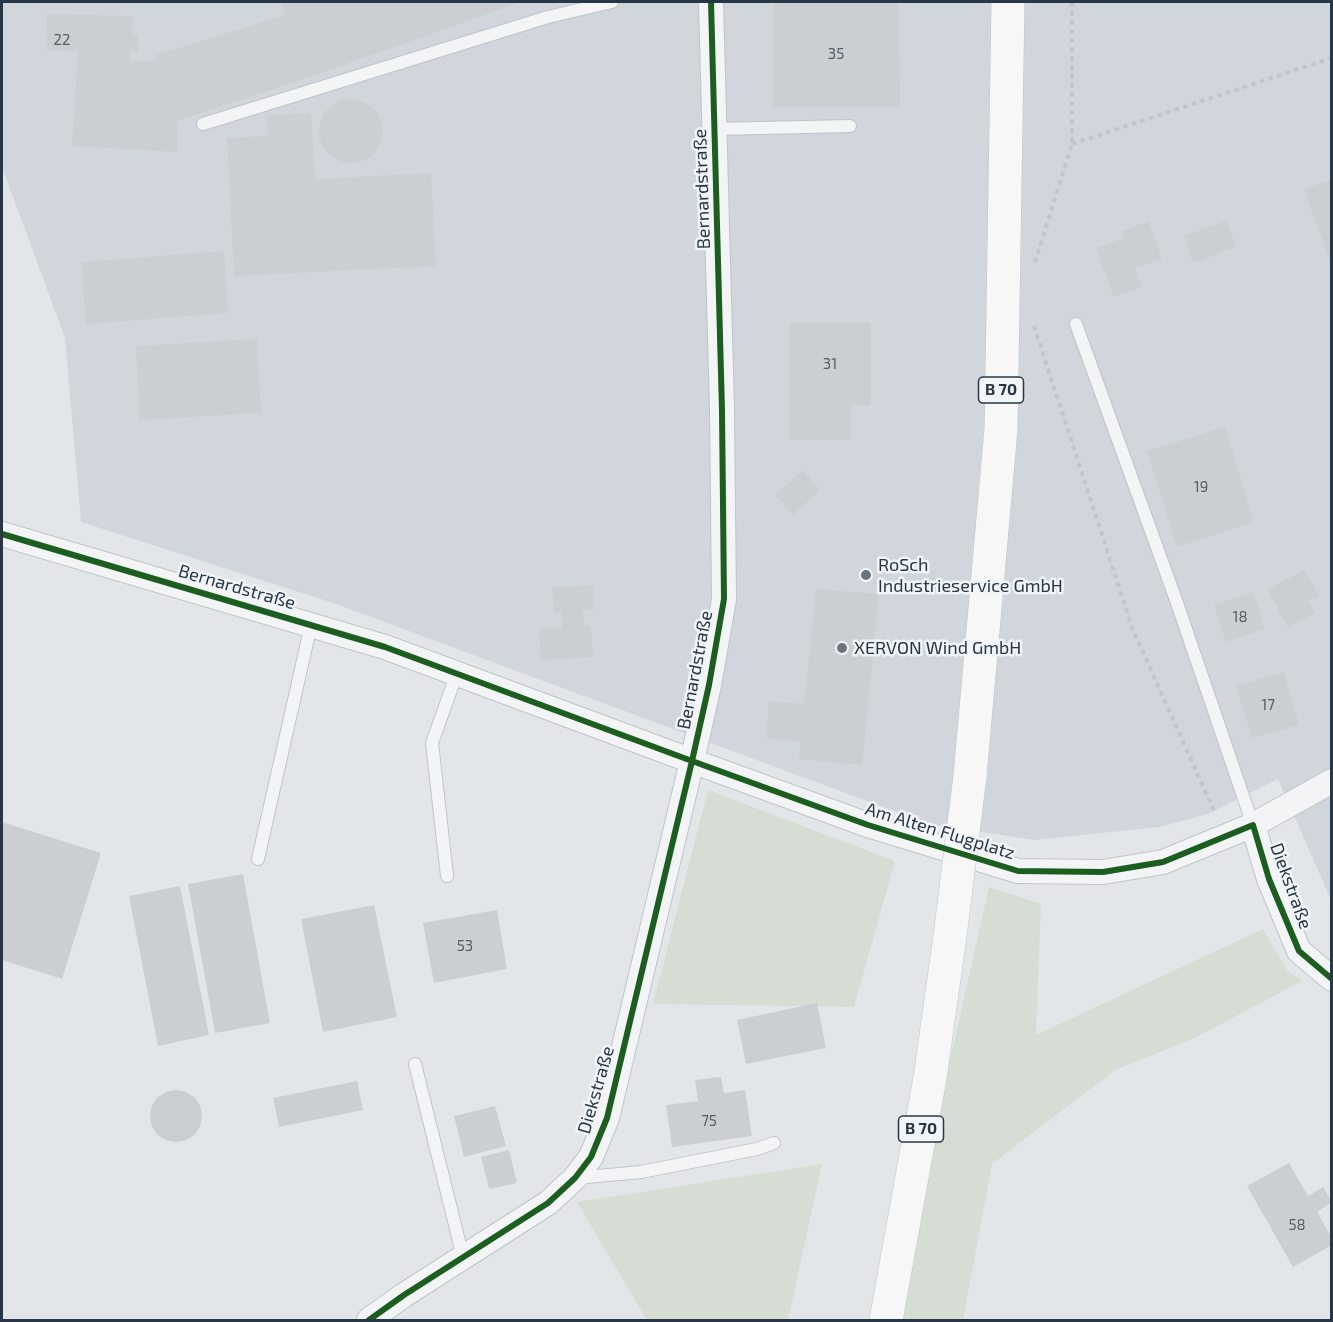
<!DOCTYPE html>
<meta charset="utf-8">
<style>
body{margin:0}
#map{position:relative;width:1333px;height:1322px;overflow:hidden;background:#e3e6e9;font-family:"Exo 2",sans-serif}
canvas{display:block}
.frame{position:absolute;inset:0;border:3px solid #283745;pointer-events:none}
</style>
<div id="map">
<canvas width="1333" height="1322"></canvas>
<div class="frame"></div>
</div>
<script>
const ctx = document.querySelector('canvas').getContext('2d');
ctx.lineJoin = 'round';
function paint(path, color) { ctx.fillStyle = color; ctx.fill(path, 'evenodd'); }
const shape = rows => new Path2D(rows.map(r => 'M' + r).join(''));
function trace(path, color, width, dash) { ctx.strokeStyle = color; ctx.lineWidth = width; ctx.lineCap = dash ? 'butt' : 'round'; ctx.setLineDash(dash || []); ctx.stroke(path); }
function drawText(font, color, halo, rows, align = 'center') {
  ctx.font = font + ' "Exo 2",sans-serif'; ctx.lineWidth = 5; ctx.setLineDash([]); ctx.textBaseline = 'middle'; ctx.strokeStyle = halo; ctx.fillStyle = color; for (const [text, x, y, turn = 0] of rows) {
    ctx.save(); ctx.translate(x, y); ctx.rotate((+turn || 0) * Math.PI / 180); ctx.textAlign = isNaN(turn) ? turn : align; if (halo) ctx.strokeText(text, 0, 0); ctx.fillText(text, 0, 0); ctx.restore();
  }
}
paint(shape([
 [2,2,1331,2,1331,900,1278,779,1208,814,1159,827,1035,840,929,824,336,604,81,522,65,338,2,167]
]), '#d1d6dc');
paint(shape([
 [708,790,895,861,854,1007,653,1004],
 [989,887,1041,904,1036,1035,1263,929,1287,970,1302,981,1195,1038,1115,1070,992,1164,963,1320,892,1320],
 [822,1164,788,1320,647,1320,577,1202]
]), '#d5ddd4');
paint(shape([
 [280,2,521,2,307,78,177,121,177,152,72,146,78,51,46,50,47,14,133,16,132,34,139,34,138,51,130,51,130,61,155,61,156,55,285,15],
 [773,2,899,2,900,107,773,107],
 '319 131a32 32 0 1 1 64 0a32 32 0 1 1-64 0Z',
 [311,113,315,179,431,173,436,266,234,276,227,138,268,136,267,115],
 [1332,179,1332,265,1331,265,1304,189],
 [1149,221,1162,259,1135,268,1142,287,1114,297,1096,248,1124,238,1122,231],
 [1226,221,1236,247,1193,263,1184,236],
 [224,251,228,313,86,324,81,262],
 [789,323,871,323,871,405,851,405,851,440,789,440],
 [257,339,261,413,139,420,136,346],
 [1225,427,1254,522,1177,547,1147,451],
 [803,470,820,490,793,515,775,495],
 [1305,570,1319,596,1309,601,1315,613,1288,628,1268,589],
 [593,585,594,609,583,610,584,625,591,625,593,657,541,660,539,629,562,627,561,611,554,612,552,587],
 [816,589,879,594,862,765,799,759,801,742,766,738,769,701,804,704],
 [1253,592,1265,629,1226,642,1214,605],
 [1284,672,1299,725,1252,738,1236,686],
 [2,822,101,853,62,979,2,960],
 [243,874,270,1023,215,1033,188,884],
 [180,886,209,1035,158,1046,129,896],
 [374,905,397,1017,323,1032,301,919],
 [497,910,507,969,434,983,423,923],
 [817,1003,826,1048,746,1064,737,1020],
 [721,1077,724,1093,745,1090,752,1136,672,1147,666,1105,698,1101,695,1080],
 [357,1081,363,1110,279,1127,273,1098],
 '150 1116a26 26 0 1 1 52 0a26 26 0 1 1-52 0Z',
 [495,1106,506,1146,464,1157,454,1116],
 [509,1150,517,1183,489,1189,481,1157],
 [1289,1163,1308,1196,1323,1187,1332,1202,1317,1212,1332,1238,1332,1245,1293,1267,1247,1186]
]), '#cccfd2');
const service = shape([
 [203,124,548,17,612,2],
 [715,129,850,126],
 [1076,324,1176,600,1253,825],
 [258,859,311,625],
 [447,876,432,743,457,673],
 [415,1064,463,1257],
 [576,1178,641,1172,757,1149,774,1143]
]);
const minor = shape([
 [2,534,385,647,692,761,709,685,724,599,722,410,711,2],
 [1253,825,1269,879,1299,951,1332,979],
 [369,1320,404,1295,548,1203,575,1178,591,1157,607,1118,692,761,868,825,1018,871,1103,872,1163,862,1253,825,1332,781]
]);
const primary = shape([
 [970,776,1001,429,1008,2],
 [886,1320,930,1078,950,936]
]);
trace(service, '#c1c4c7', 14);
trace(minor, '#c1c4c7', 26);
trace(primary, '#c0c3c7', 34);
trace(shape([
 [1072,144,1332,58],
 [1035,262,1072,144,1072,2],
 [1034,326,1133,630,1215,813]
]), '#c2c6c9', 4, [4.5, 4.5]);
trace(service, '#f3f4f6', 12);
trace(minor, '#f3f4f6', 24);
trace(primary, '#f7f7f7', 33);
const primaryBridge = shape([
 [950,936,970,776]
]);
trace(primaryBridge, '#c0c3c7', 34, []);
trace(primaryBridge, '#f7f7f7', 33);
trace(shape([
 [2,534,385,647,692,761,709,685,724,599,722,410,711,2],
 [369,1320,404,1295,548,1203,575,1178,591,1157,607,1118,692,761,868,825,1018,871,1103,872,1163,862,1253,825,1269,879,1299,951,1332,979]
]), '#1b5e20', 6);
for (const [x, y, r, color] of [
 [866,575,6,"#69747e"],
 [842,648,6,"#69747e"]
]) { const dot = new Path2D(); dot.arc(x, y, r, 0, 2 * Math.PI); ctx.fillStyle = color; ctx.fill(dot); trace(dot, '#f1f5f8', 2); }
drawText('15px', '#525e69', null, [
 ["22",62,40],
 ["35",836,54],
 ["31",830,364],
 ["19",1201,487],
 ["18",1240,617],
 ["17",1268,705],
 ["53",465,946],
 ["75",709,1121],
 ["58",1297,1225]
]);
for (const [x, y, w] of [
 [1001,390,45],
 [921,1129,45]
]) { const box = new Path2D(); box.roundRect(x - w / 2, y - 13, w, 26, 4.5); ctx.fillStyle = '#f1f5f8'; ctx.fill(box); trace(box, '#283745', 1.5); }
drawText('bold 16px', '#283745', null, [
 ["B 70",1001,390],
 ["B 70",921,1129]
]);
drawText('18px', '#283745', '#f1f5f8', [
 ["Bernardstraße",702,189,-92],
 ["Bernardstraße",237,587,16],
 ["Bernardstraße",695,670,-79],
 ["Am Alten Flugplatz",940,831,17],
 ["Diekstraße",1291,886,70],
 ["Diekstraße",596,1090,-74]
]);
drawText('18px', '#283745', '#f1f5f8', [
 ["RoSch",878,565],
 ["Industrieservice GmbH",878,586],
 ["XERVON Wind GmbH",854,648]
], 'left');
</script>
